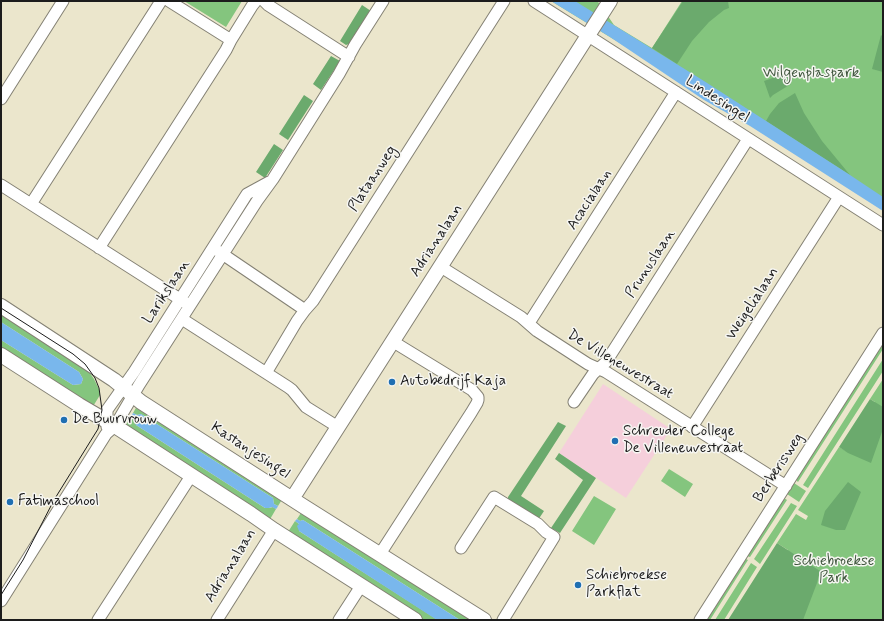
<!DOCTYPE html>
<style>
body{margin:0}
#map{position:relative;width:884px;height:621px;overflow:hidden;background:#ebe6cc;font-family:Mynerve,sans-serif}
canvas{display:block}
.frame{position:absolute;inset:0;border:2px solid #1c1c1c;pointer-events:none}
</style>
<div id="map">
<canvas width="884" height="621"></canvas>
<div class="frame"></div>
</div>
<script>
const ctx = document.querySelector('canvas').getContext('2d');
ctx.lineJoin = 'round';
function paint(path, color) { ctx.fillStyle = color; ctx.fill(path, 'evenodd'); }
const shape = rows => new Path2D(rows.map(r => 'M' + r).join(''));
function trace(path, color, width, dash) { ctx.strokeStyle = color; ctx.lineWidth = width; ctx.lineCap = dash ? 'butt' : 'round'; ctx.setLineDash(dash || []); ctx.stroke(path); }
function drawText(font, color, halo, rows, align = 'center') {
  ctx.font = font + ' Mynerve,sans-serif'; ctx.lineWidth = 3; ctx.setLineDash([]); ctx.textBaseline = 'middle'; ctx.strokeStyle = halo; ctx.fillStyle = color; for (const [text, x, y, turn = 0] of rows) {
    ctx.save(); ctx.translate(x, y); ctx.rotate((+turn || 0) * Math.PI / 180); ctx.textAlign = isNaN(turn) ? turn : align; if (halo) ctx.strokeText(text, 0, 0); ctx.fillText(text, 0, 0); ctx.restore();
  }
}
paint(shape([
 [603,384,671,429,626,498,559,453]
]), '#f5cfdb');
paint(shape([
 [184,1,242,1,226,27],
 [551,1,597,1,599,3,614,25,652,48,682,1,883,1,883,204],
 [1,312,85,366,94,379,99,389,100,395,92,408,1,351,1,340,73,385,81,384,83,379,79,372,1,322],
 [883,343,883,349,798,482,796,480],
 [883,359,883,371,808,488,803,485],
 [883,379,883,620,747,620,788,550,777,543,796,514,806,520,808,516,798,510,839,447,846,451,875,402,870,399],
 [137,406,143,407,141,411,145,413,148,410,283,498,278,506,274,504,273,498,141,414,137,415,133,413],
 [131,416,135,418,136,425,265,508,269,508,273,507,276,509,269,521,126,425],
 [669,469,693,484,685,497,661,481],
 [794,483,806,491,799,502,787,494],
 [594,496,616,509,594,545,572,531],
 [784,498,787,500,750,557,747,556],
 [791,503,797,506,760,564,754,559],
 [303,510,477,620,460,620,303,520,300,521,297,519],
 [295,521,299,524,299,531,438,620,424,620,288,532],
 [746,559,748,560,710,620,707,620],
 [751,563,757,567,724,620,715,620]
]), '#84c57e');
paint(shape([
 [683,1,728,1,729,8,724,10,709,22,692,41,677,64,652,48],
 [362,5,371,11,349,44,346,45,340,41],
 [881,35,883,37,883,72,872,69],
 [331,56,340,61,321,90,313,84],
 [787,73,791,84,773,95,770,98,764,81],
 [795,93,804,113,822,141,850,175,766,121,770,114,779,103],
 [304,95,313,101,288,140,279,134],
 [274,144,283,150,265,178,256,172],
 [870,399,883,407,883,429,871,463,848,453,839,447],
 [558,422,566,426,521,496,544,511,538,520,508,501,508,497],
 [559,453,596,478,560,533,551,528,583,480,555,459],
 [848,482,861,492,845,530,836,530,821,525,825,511],
 [777,543,820,571,817,583,803,620,728,620]
]), '#6baa6d');
paint(shape([
 [551,1,575,1,704,81,850,175,883,197,883,211,750,126,704,100,610,37],
 [1,322,79,372,83,379,81,384,73,385,1,340],
 [133,413,137,415,141,414,273,498,274,504,278,506,277,508,276,509,272,507,269,508,265,508,136,425,134,422,135,418,131,416],
 [297,519,300,521,303,520,460,620,437,620,299,531,297,526,299,524,295,521]
]), '#79b7ec');
const minor = shape([
 [169,1,231,40,252,6,256,1],
 [264,1,268,5,349,57],
 [534,1,883,225],
 [1,99,63,1],
 [1,185,186,303],
 [31,204,161,1],
 [99,248,226,50,231,40],
 [218,251,305,310],
 [441,267,521,317,537,331,588,364,606,372,786,486],
 [182,319,288,387,292,390,306,407,338,427],
 [529,323,676,92],
 [266,373,297,321,305,310,313,301,504,1],
 [574,402,593,374,606,362,748,139],
 [107,427,107,410,134,372,247,194,269,182],
 [692,427,839,197],
 [461,548,494,497,538,524,546,532,554,537,503,620],
 [380,554,471,413,477,403,478,400,478,397,472,390,392,341],
 [1,601,106,434,115,426,139,385,257,201,273,179,339,74,355,45,383,1],
 [98,620,191,476],
 [217,620,274,530],
 [339,620,361,586],
 [700,620,883,333]
]);
const tertiary = shape([
 [1,306,114,380,141,402,303,506,484,620],
 [1,355,79,405,115,426,251,514,274,530,415,620],
 [292,499,610,1]
]);
trace(minor, '#848174', 13);
trace(tertiary, '#848174', 16);
trace(minor, '#fff', 11);
trace(tertiary, '#fff', 14);
trace(shape([
 [1,308,73,354,85,364,95,378,99,388,102,410,98,429,93,437,54,500,23,560,1,595]
]), '#1c1c1c', 1);
for (const [x, y, r, color] of [
 [392,382,4,"#1f6fb2"],
 [64,420,4,"#1f6fb2"],
 [615,441,4,"#1f6fb2"],
 [10,502,4,"#1f6fb2"],
 [578,585,4,"#1f6fb2"]
]) { const dot = new Path2D(); dot.arc(x, y, r, 0, 2 * Math.PI); ctx.fillStyle = color; ctx.fill(dot); trace(dot, '#f6f6f2', 1.5); }
drawText('15px', '#40573e', '#f6f6f2', [
 ["Wilgenplaspark",811,74],
 ["Schiebroekse",834,562],
 ["Park",834,579]
]);
drawText('15px', '#1c1c1c', '#f6f6f2', [
 ["Lindesingel",717,100,33],
 ["Plataanweg",373,179,-57],
 ["Acacialaan",590,200,-57],
 ["Adrianalaan",437,241,-57],
 ["Prunuslaan",651,264,-57],
 ["Larikslaan",167,292,-57],
 ["Weigelialaan",753,304,-57],
 ["De Villeneuvestraat",620,365,31],
 ["Kastanjesingel",250,451,33],
 ["Berberisweg",779,468,-57],
 ["Adrianalaan",231,566,-58]
]);
drawText('15px', '#1c1c1c', '#f6f6f2', [
 ["Autobedrijf Kaja",400,382],
 ["De Buurvrouw",72,420],
 ["Schreuder College",623,432],
 ["De Villeneuvestraat",623,449],
 ["Fatimaschool",18,502],
 ["Schiebroekse",586,576],
 ["Parkflat",586,593]
], 'left');
</script>
